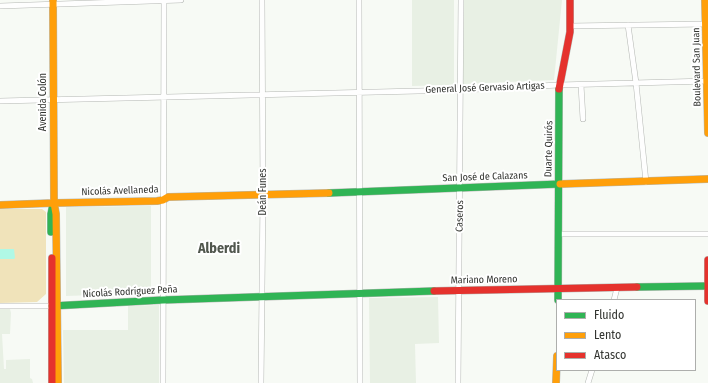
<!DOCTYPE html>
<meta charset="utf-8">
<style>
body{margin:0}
#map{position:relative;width:708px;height:383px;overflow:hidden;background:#f7faf5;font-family:"Fira Sans Condensed",sans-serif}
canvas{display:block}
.legend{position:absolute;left:556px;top:299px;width:140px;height:72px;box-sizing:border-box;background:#fff;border:1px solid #adaeac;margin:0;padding:5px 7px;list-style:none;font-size:12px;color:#323430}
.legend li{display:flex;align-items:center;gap:8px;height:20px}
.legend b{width:20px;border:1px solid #adaeac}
</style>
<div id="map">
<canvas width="708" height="383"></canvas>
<ul class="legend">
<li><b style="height:5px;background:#30b455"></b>Fluido</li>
<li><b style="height:5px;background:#ff9f0a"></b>Lento</li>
<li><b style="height:5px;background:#e5322d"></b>Atasco</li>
</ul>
</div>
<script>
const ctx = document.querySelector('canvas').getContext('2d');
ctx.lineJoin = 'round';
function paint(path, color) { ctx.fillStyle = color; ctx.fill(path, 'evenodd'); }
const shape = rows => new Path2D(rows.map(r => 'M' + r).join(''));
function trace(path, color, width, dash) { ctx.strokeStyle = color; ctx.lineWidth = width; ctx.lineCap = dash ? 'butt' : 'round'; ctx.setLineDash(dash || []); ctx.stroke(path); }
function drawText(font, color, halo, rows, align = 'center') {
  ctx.font = font + ' "Fira Sans Condensed",sans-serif'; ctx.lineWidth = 4; ctx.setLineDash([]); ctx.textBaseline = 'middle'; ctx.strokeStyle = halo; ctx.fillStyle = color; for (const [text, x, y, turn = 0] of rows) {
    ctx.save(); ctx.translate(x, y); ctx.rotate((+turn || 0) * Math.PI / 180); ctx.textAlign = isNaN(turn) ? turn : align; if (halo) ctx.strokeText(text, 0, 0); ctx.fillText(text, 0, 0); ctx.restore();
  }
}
paint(shape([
 [412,0,454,0,454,85,412,86],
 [464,0,562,0,554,80,463,84],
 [151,206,151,293,66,296,66,207],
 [438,297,439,343,415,344,416,383,370,383,369,298],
 [159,305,159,383,64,383,63,330,128,330,128,306],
 [0,309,10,309,11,313,10,334,2,334,4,369,6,369,6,360,30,359,30,378,32,379,33,383,0,383]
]), '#e8f0e4');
paint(shape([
 [0,209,42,209,46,212,46,294,37,302,0,303]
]), '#f0e3ba');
paint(shape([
 [0,249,14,249,15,258,14,259,0,259]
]), '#b0f8e5');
const street = shape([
 [359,0,360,383],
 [0,6,181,0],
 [628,25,636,83,646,182],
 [570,26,706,24],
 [581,85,583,119],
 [0,101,460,90,559,85,708,81],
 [559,234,708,234],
 [614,300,617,288],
 [0,306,52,306],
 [163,383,164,0],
 [261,383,263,195,262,0],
 [458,383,461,0],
 [588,383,592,370]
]);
const fast = shape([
 [329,193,560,184],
 [51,232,51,214,53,204],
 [637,287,707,286],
 [558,300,559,89],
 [52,306,163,300,434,291]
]);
const slow = shape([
 [53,0,54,203,56,214,58,383],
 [705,0,708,133],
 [560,184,708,179],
 [54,203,157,201,163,200,168,197,329,193],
 [0,205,54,203],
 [556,383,557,356]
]);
const jam = shape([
 [559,89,570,32,570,0],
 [52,258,52,383],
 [708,260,708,301],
 [434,291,637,287]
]);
trace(street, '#b4b7b3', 6);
trace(fast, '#b4b7b3', 8);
trace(slow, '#b4b7b3', 8);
trace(jam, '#b4b7b3', 8);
trace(street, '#fefefe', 5);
trace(fast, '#30b455', 7);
trace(slow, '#ff9f0a', 7);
trace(jam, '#e5322d', 7);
drawText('10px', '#323430', '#fff', [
 ["Boulevard San Juan",697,67,-91],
 ["General José Gervasio Artigas",485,88,-2],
 ["Avenida Colón",43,102,-90],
 ["Duarte Quirós",549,149,-89],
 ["San José de Calazans",485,177,-2],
 ["Nicolás Avellaneda",120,191,-2],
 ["Deán Funes",263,192,-90],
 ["Caseros",460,216,-89],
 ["Mariano Moreno",484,280,-1],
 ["Nicolás Rodríguez Peña",130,292,-3]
]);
drawText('bold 14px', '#51574e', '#fff', [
 ["Alberdi",219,249]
]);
</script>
